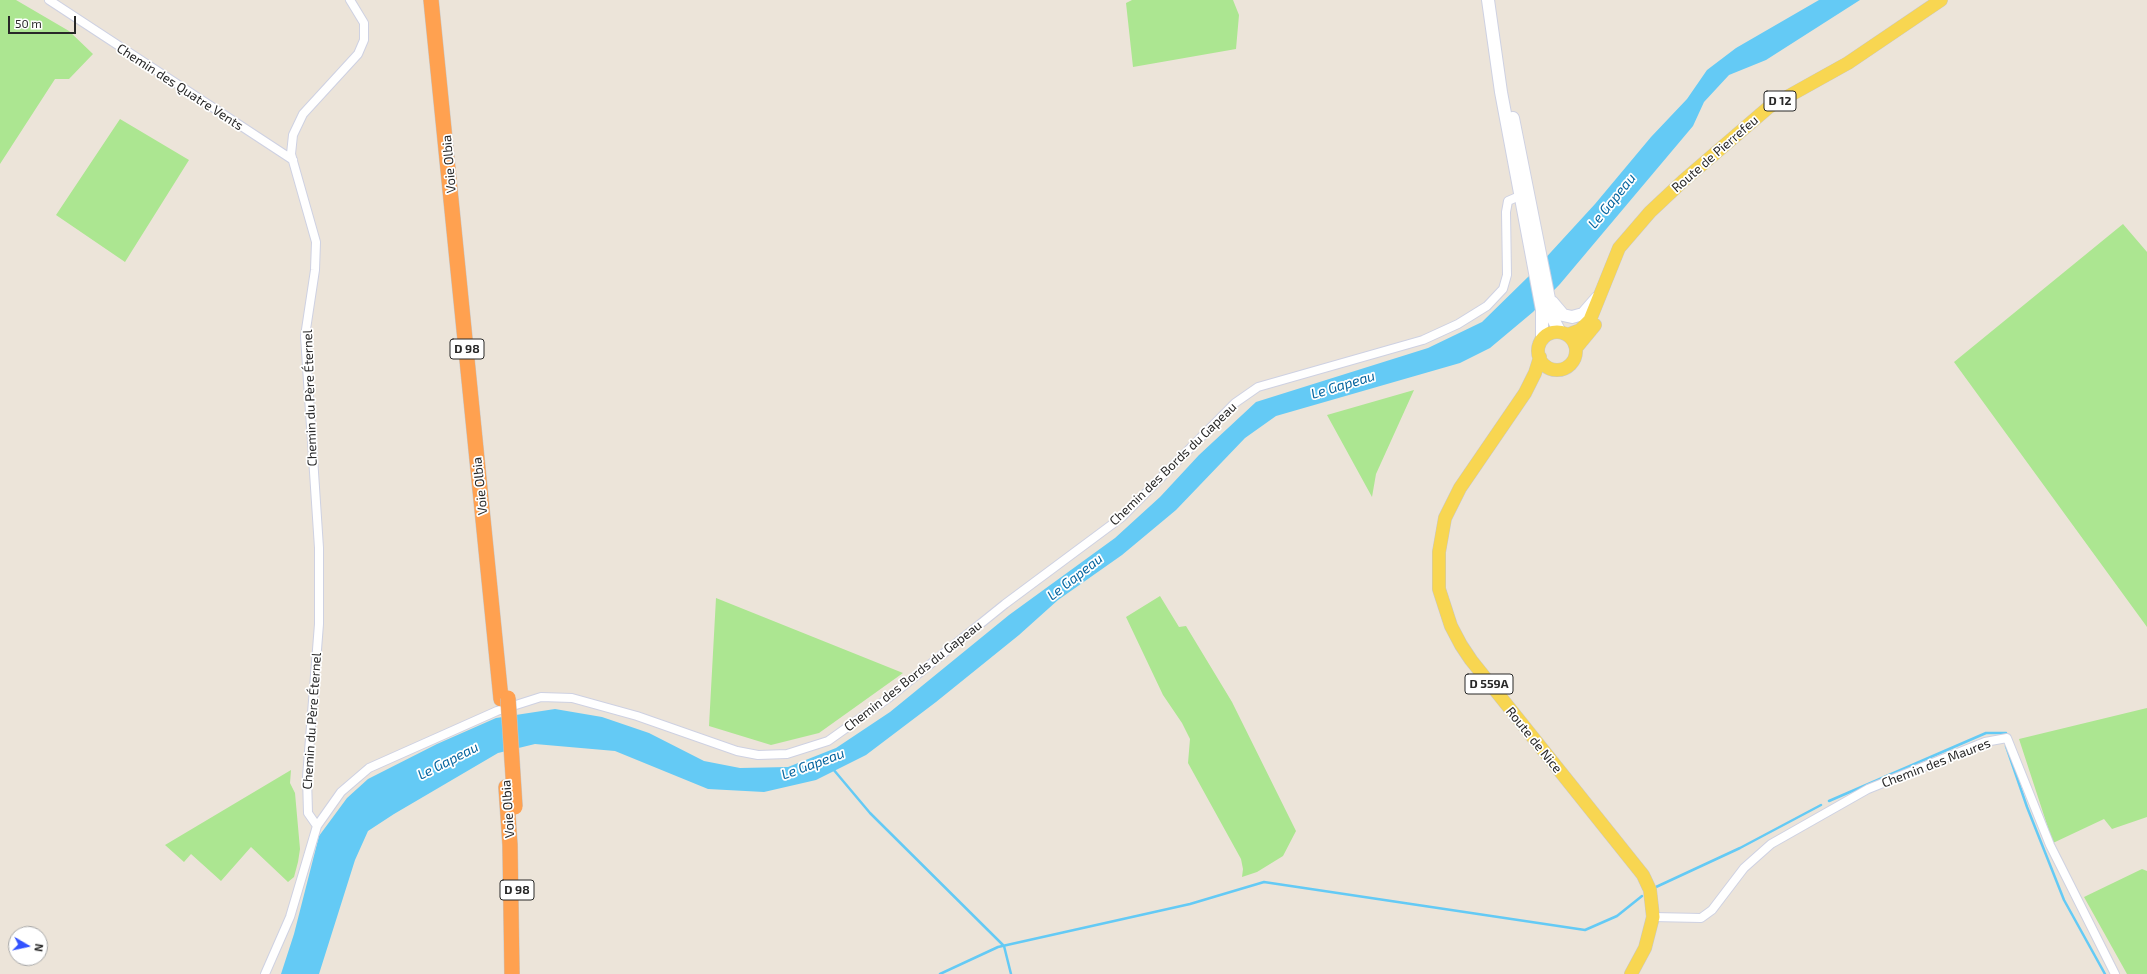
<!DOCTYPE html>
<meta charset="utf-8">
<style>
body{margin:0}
#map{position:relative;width:2147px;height:974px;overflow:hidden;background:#ece4d9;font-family:"Exo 2",sans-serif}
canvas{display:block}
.north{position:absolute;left:8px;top:926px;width:40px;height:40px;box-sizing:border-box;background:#fff;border:1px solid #a9a9a9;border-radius:50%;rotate:99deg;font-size:11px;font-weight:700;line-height:16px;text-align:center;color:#282828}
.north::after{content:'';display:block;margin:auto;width:14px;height:18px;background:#3252ff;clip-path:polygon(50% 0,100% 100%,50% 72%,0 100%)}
.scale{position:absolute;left:8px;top:16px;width:68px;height:18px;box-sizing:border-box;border:2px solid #282828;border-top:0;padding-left:5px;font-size:12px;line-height:14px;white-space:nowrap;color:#282828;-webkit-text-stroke:3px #fff;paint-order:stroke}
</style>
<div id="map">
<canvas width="2147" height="974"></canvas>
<div class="north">N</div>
<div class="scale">50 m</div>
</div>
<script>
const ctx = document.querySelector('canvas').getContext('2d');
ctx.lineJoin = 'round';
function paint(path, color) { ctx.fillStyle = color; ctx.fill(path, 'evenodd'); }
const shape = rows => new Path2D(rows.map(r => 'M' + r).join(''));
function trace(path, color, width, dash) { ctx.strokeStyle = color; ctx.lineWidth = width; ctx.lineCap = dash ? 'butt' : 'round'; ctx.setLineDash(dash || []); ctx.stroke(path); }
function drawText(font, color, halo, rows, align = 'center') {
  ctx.font = font + ' "Exo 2",sans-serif'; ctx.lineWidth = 3.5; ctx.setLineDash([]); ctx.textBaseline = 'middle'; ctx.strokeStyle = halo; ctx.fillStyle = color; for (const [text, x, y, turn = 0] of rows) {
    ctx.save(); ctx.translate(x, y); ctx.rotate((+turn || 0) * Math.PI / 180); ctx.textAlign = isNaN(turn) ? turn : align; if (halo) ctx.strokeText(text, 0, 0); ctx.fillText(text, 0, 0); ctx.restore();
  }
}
paint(shape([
 [0,0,16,0,69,31,93,54,69,79,55,79,0,164],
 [1132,0,1233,0,1239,15,1236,49,1133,67,1126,3],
 [120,119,189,160,125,262,56,215],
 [2123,224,2147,252,2147,627,1954,362],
 [1414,390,1376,474,1372,497,1327,415],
 [1160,596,1179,627,1186,626,1232,702,1296,831,1283,856,1257,872,1242,877,1243,869,1241,859,1188,763,1190,739,1182,723,1163,695,1126,617],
 [716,598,903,673,819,733,771,745,709,726],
 [2147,708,2147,817,2112,829,2104,819,2053,843,2019,739],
 [291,770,290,783,295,793,300,849,298,862,294,877,288,882,251,847,221,881,191,854,184,862,165,845],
 [2142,869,2147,871,2147,974,2127,974,2084,897]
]), '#ace691');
paint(shape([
 [1819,0,1860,0,1766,60,1729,75,1704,102,1693,126,1560,284,1533,312,1490,348,1460,363,1276,416,1245,438,1176,510,1122,555,1058,600,1019,635,936,702,866,755,816,780,764,792,708,789,615,751,535,744,498,753,394,814,368,831,355,860,319,974,281,974,294,934,319,836,347,798,368,779,437,744,496,718,555,709,602,717,649,733,704,761,740,768,788,767,836,748,890,712,1009,615,1115,538,1160,497,1199,455,1256,402,1428,348,1482,322,1529,276,1595,204,1651,137,1687,99,1707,70,1736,48]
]), '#64caf5');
trace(shape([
 [2006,746,2027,807,2064,900,2105,974],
 [833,769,870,813,1004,946,1011,974],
 [1829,801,1986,733,2006,733],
 [1656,887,1740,848,1821,805],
 [940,974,998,947,1190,904,1264,882,1585,930,1617,916,1642,896]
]), '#64caf5', 2.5);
const street = shape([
 [49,0,293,160],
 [317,826,308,813,307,777,319,624,319,548,305,336,315,270,316,242,291,154,293,135,303,114,358,54,364,40,364,23,350,0],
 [1653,917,1701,918,1712,910,1744,868,1771,844,1868,789,1985,742,2007,738,2050,845,2115,974],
 [265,974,290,917,317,826,341,792,369,768,497,711,541,697,572,698,637,716,737,751,758,755,787,754,828,741,887,699,1005,604,1122,517,1235,403,1258,387,1423,340,1458,324,1487,306,1503,289,1507,275,1506,212,1508,201,1524,194]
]);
const secondary = shape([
 [1488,0,1501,92,1542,310,1542,340],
 [1513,118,1553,319,1560,332],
 [1552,302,1563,315,1572,317,1583,314,1597,298]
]);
const primary = shape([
 '1538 351a19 19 0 1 1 38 0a19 19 0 1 1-38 0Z',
 [1567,335,1580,330,1590,320,1619,248,1650,212,1683,181,1769,107,1848,63,1941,0],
 [1576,348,1595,325],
 [1540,357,1535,373,1525,393,1460,488,1445,518,1439,552,1439,589,1451,626,1461,645,1471,660,1643,875,1650,890,1653,917,1645,948,1631,974]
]);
const highway = shape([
 [431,0,501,699],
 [506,787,510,845,512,974]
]);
trace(street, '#ced1e2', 10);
trace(secondary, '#ced1e2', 14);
trace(primary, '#c7c7c7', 14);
trace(highway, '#c7c7c7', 16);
trace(street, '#fff', 8);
trace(secondary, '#fff', 12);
trace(primary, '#f8d651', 13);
trace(highway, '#ffa150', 15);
const highwayBridge = shape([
 [508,698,515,807]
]);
trace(highwayBridge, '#c7c7c7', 16, []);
trace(highwayBridge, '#ffa150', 15);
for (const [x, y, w] of [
 [1780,101,32],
 [467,349,34],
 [1489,684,48],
 [517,890,34]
]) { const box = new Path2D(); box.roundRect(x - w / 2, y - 10, w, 20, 3); ctx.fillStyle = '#fff'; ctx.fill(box); trace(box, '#282828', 1); }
drawText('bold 12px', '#282828', null, [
 ["D 12",1780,101],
 ["D 98",467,349],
 ["D 559A",1489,684],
 ["D 98",517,890]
]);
drawText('13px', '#282828', '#fff', [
 ["Chemin des Quatre Vents",180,87,33],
 ["Route de Pierrefeu",1715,154,-41],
 ["Voie Olbia",449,164,-95],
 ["Chemin du Père Éternel",310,398,-92],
 ["Chemin des Bords du Gapeau",1173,464,-44],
 ["Voie Olbia",480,486,-96],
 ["Chemin des Bords du Gapeau",913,676,-38],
 ["Chemin du Père Éternel",312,721,-86],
 ["Route de Nice",1534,740,51],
 ["Chemin des Maures",1936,763,-21],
 ["Voie Olbia",508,809,-94]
]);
drawText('italic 14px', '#06659f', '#fff', [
 ["Le Gapeau",1612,201,-51],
 ["Le Gapeau",1343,385,-17],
 ["Le Gapeau",1075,577,-38],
 ["Le Gapeau",448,761,-27],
 ["Le Gapeau",813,764,-20]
]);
</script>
